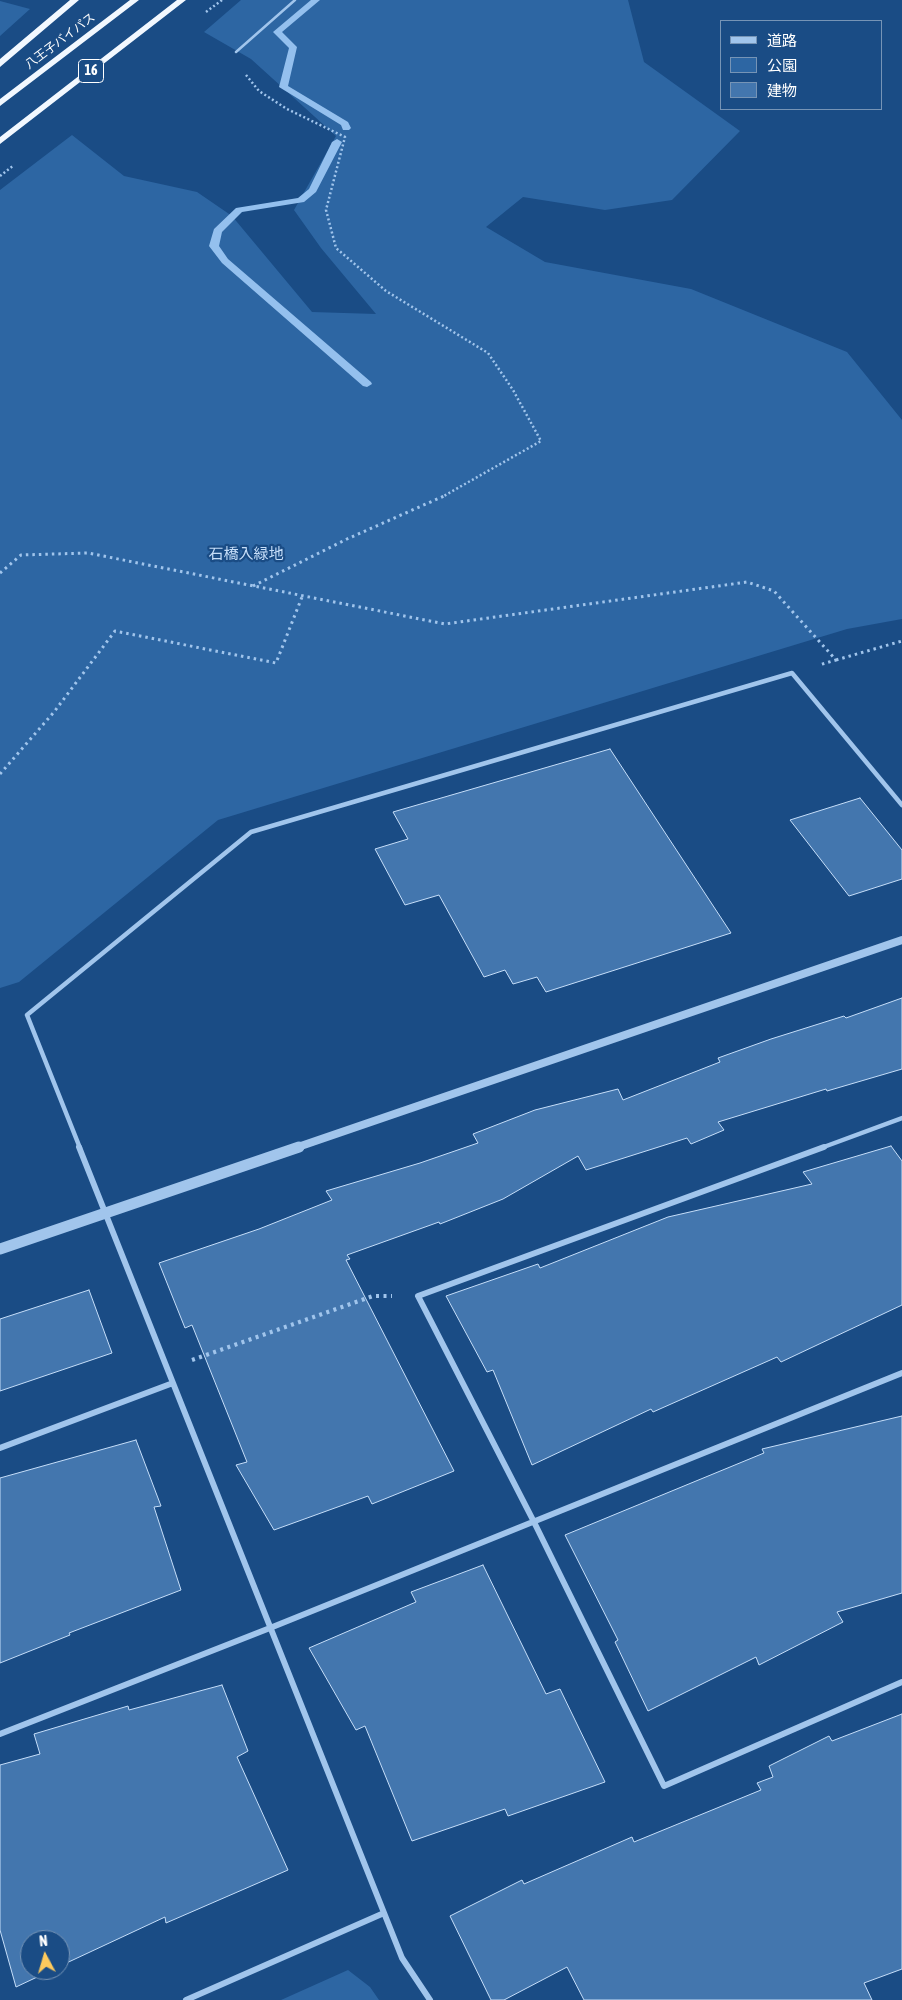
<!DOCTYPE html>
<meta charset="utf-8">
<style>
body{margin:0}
#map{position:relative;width:902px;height:2000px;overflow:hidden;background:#1a4c85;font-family:"Asap Condensed","Noto Sans JP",sans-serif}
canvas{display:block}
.legend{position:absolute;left:720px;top:20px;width:162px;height:90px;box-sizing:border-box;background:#1a4c85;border:1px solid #7694b6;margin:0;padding:6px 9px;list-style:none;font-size:15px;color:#fff}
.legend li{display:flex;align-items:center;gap:10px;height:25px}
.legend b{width:25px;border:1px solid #7694b6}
.north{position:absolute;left:20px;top:1930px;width:50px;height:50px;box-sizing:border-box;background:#1a4c85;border:1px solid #7694b6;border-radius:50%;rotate:354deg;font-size:14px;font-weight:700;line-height:20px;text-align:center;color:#fff}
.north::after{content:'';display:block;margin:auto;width:18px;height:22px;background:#fdca5d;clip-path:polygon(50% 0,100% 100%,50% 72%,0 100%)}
</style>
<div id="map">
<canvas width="902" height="2000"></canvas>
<ul class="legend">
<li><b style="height:6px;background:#a1c5ec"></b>道路</li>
<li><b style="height:14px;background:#2d66a3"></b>公園</li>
<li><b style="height:14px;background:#4376ae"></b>建物</li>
</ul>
<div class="north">N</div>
</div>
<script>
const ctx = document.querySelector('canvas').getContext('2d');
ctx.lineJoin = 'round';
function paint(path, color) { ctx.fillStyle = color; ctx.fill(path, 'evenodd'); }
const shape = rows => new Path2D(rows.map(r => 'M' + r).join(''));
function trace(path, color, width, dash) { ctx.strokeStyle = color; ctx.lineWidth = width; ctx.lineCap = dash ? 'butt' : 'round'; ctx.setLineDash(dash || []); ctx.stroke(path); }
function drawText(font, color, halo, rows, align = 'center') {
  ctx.font = font + ' "Asap Condensed","Noto Sans JP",sans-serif'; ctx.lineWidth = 4.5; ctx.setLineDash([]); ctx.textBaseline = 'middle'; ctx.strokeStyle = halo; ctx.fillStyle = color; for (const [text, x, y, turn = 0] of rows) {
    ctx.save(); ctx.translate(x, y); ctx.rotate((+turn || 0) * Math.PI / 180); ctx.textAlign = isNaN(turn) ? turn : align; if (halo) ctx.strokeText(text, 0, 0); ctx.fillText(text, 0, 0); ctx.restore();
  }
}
paint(shape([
 [241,0,628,0,644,62,740,131,672,200,605,210,523,197,486,227,545,262,691,289,847,352,902,420,902,619,847,629,218,820,19,982,0,988,0,190,72,135,124,176,197,192,232,216,312,312,376,314,321,248,294,210,336,136,251,59,204,32],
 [0,1,30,9,0,36],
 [348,1970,370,1987,379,2000,281,2000]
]), '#2d66a3');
paint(shape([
 [311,0,320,0,282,32,297,47,288,86,348,122,351,128,349,130,343,130,341,125,279,87,289,48,273,32,311,0],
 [337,139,342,142,316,192,304,202,242,212,222,232,219,246,228,259,371,382,372,384,367,387,363,386,222,263,209,246,214,229,236,208,298,198,309,189,332,142,337,139]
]), '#94c0ee');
const building = shape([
 [610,749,731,933,546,992,537,977,513,984,505,970,484,977,439,895,405,905,375,849,408,839,393,812,610,749],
 [860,798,902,850,902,879,849,896,790,820,860,798],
 [902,998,902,1069,827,1091,826,1089,718,1122,724,1130,691,1144,687,1138,586,1170,578,1156,503,1199,440,1224,439,1222,347,1255,350,1259,346,1260,454,1471,372,1504,368,1496,274,1530,236,1465,247,1462,192,1325,185,1328,159,1263,259,1229,332,1200,326,1191,420,1163,478,1143,473,1134,535,1110,618,1089,623,1100,720,1062,718,1058,771,1039,844,1016,846,1018,902,998],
 [891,1146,902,1161,902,1305,781,1362,777,1357,653,1412,651,1409,532,1465,493,1370,487,1372,446,1296,538,1264,540,1268,668,1217,812,1184,803,1172,891,1146],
 [89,1290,112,1353,0,1391,0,1319,89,1290],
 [902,1416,902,1593,837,1612,843,1622,759,1665,756,1657,648,1711,615,1642,618,1640,565,1535,764,1453,762,1449,902,1416],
 [136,1440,161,1506,154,1507,181,1590,69,1633,70,1635,0,1663,0,1478,136,1440],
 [483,1565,546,1694,560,1689,605,1782,508,1816,505,1809,412,1841,365,1726,356,1730,309,1648,416,1602,411,1592,483,1565],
 [222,1685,248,1751,237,1757,288,1870,166,1923,165,1917,60,1966,60,1940,30,1940,30,1970,52,1970,16,1987,0,1930,0,1765,40,1754,34,1734,128,1706,129,1710,222,1685],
 [902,1714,902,1969,864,1983,872,2000,584,2000,567,1967,504,2000,491,2000,450,1916,522,1880,524,1884,632,1837,634,1842,761,1790,757,1783,773,1777,769,1766,829,1736,832,1741,902,1714]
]);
paint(building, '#4376ae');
trace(building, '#c6def9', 1);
trace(shape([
 [206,12,222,0],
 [246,75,259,91,287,109,345,137,326,210,336,248,386,291,488,353,513,390,541,441,442,497],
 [0,176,14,165]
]), '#a1c5ec', 2.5, [2, 2.5]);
trace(shape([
 [0,573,21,555,88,553,445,624,747,582,774,591,836,660,819,665],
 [253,586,347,539,444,496],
 [836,660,902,641],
 [0,774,54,712,115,631,276,663,302,597]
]), '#a1c5ec', 3, [2.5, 4]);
trace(shape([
 [192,1360,373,1296,392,1296]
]), '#a1c5ec', 4, [3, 4.5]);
trace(shape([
 [236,52,295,0]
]), '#a1c5ec', 2.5);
trace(shape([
 [80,1148,27,1015,251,832,792,673,902,805],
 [821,1148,902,1118]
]), '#a1c5ec', 4.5);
trace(shape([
 [79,1147,402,1958,430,2000],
 [824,1147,418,1296,534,1522,664,1786,902,1682],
 [0,1448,173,1383],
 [0,1734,270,1628,902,1373],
 [186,2000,384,1913]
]), '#a1c5ec', 6);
trace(shape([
 [295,1148,902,940]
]), '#a1c5ec', 8);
trace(shape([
 [0,1249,299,1147]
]), '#a1c5ec', 11);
paint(shape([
 [70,0,79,0,0,67,0,59,70,0],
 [130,0,139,0,0,106,0,99,130,0],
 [177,0,186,0,0,144,0,137,177,0]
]), '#f2f8ff');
drawText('12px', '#fff', '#1a4c85', [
 ["八王子バイパス",60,41,-37]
]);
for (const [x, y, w] of [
 [91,71,25]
]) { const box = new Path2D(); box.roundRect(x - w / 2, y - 11.5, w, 23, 4); ctx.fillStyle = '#1a4c85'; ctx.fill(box); trace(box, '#fff', 1); }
drawText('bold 14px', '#fff', null, [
 ["16",91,71]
]);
drawText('15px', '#c6def9', '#1a4c85', [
 ["石橋入緑地",246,554]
]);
</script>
